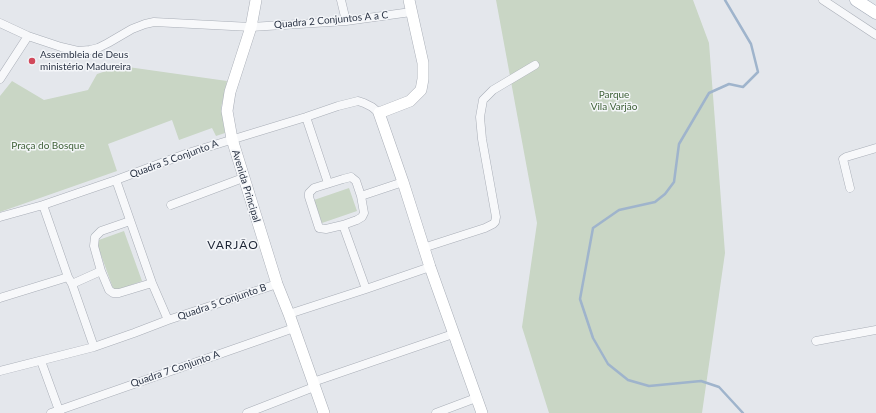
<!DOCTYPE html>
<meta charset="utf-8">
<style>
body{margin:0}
canvas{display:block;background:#e4e7ec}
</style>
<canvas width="876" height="413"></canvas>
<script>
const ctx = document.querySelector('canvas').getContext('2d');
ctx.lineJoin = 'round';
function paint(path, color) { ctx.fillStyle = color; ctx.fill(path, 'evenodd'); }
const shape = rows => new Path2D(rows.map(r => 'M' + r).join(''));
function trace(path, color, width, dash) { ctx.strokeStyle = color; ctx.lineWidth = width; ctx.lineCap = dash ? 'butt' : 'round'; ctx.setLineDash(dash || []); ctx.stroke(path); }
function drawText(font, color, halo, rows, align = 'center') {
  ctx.font = font + ' Lato,sans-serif'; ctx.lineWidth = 3; ctx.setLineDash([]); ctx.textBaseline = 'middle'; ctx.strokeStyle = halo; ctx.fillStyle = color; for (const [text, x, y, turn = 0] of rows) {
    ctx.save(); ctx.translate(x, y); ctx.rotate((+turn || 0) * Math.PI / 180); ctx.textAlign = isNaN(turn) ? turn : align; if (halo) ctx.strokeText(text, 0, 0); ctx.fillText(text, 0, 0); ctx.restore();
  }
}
paint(shape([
 [496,0,693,0,709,43,725,253,702,413,549,413,522,327,537,223],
 [121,66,227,81,221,108,225,133,216,136,212,128,179,140,172,120,108,144,117,171,0,212,0,96,12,81,44,100,88,90,97,74],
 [349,188,357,211,322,223,314,200],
 [124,231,142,281,114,291,96,241]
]), '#c9d6c5');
trace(shape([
 [725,0,751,44,758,72,743,87,729,84,709,93,679,144,674,182,665,194,655,202,619,210,593,228,580,299,593,338,608,364,628,380,649,386,701,381,719,387,743,413]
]), '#9fb4cc', 2.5);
const street = shape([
 [341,0,346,21],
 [823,0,876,35],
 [0,23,28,36,61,47,78,51,90,50,98,48,108,43,132,29,145,24,154,22,251,27,346,21,411,12],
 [0,79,28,36],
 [306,117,328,183],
 [351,177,356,181,361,196,364,213,362,217,357,220,343,225,326,229,319,228,309,197,309,193,314,188,343,179,351,177],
 [116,180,152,283,168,320],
 [850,188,843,159,846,157,876,148],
 [361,196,403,182],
 [43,205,68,277,72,284,94,347],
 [171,205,243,178],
 [0,217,43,205,116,180,188,153,306,117,338,106,358,101,364,103,372,107,379,113],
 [130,221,101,231,95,237,94,246,101,271,109,290,113,293,119,293,152,283],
 [343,225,366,289],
 [423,248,485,228,493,224,495,222,496,217,482,139,480,117,483,100,493,90,535,65],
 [72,284,101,271],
 [0,298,68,277],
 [289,314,366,289,430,267],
 [816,341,876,330],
 [41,361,60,413],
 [0,371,94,347,134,333,168,320,277,284],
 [313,382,453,334],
 [51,413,294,328],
 [247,413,314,387],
 [436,413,476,398]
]);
const secondary = shape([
 [256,0,251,27,230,92,227,111,232,139,277,284,289,314,324,413],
 [409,0,423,63,423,79,421,90,410,101,379,113,403,182,430,267,482,413]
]);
const primary = shape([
 [856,0,876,13]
]);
trace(street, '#a9aeb7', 9);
trace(secondary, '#a9aeb7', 12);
trace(primary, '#a3abb8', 13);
trace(street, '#f7f8fa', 8);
trace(secondary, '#fff', 11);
trace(primary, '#fff', 12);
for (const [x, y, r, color] of [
 [32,61,4,"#d1495b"]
]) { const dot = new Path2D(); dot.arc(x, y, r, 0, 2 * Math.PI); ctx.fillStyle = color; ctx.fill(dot); trace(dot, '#f4f6f9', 1.5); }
drawText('10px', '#2b3445', '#f4f6f9', [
 ["Quadra 2 Conjuntos A a C",331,20,-5],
 ["Quadra 5 Conjunto A",174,159,-20],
 ["Avenida Principal",246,186,73],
 ["Quadra 5 Conjunto B",222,302,-19],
 ["Quadra 7 Conjunto A",175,369,-19]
]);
drawText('10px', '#2b3445', '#f4f6f9', [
 ["Assembleia de Deus",40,55],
 ["ministério Madureira",40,67]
], 'left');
drawText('10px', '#3f6138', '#f4f6f9', [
 ["Parque",614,95],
 ["Vila Varjão",614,107],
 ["Praça do Bosque",48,146]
]);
ctx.letterSpacing = '1px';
drawText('12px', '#1d2536', '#f4f6f9', [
 ["VARJÃO",233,245]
]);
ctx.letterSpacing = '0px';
</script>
